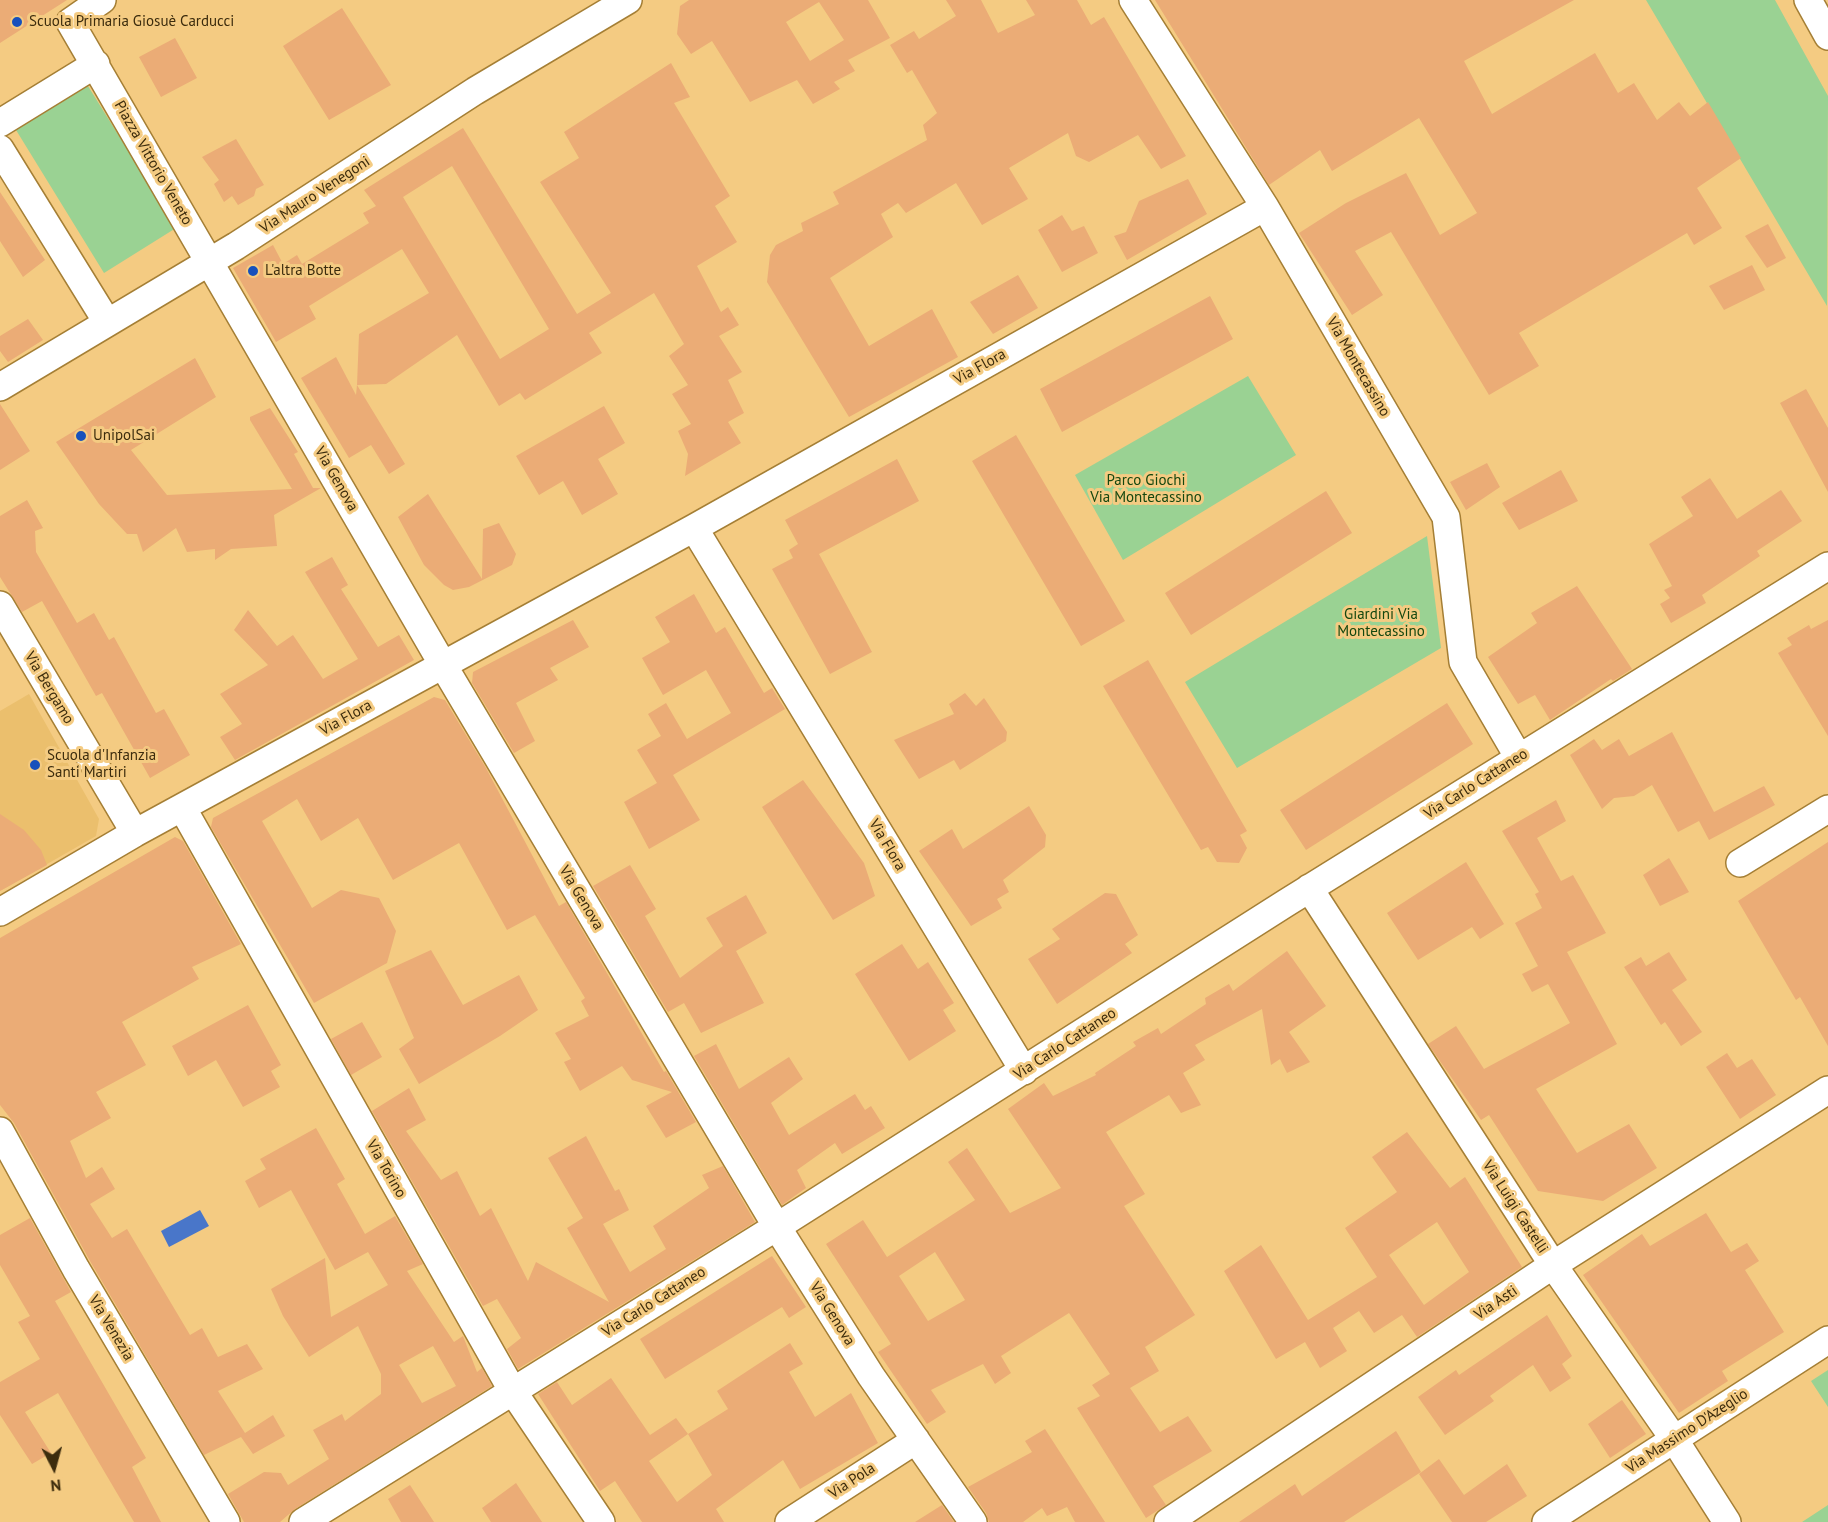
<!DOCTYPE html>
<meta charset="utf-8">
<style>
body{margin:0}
#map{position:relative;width:1828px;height:1522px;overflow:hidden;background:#f4cb82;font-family:"PT Sans",sans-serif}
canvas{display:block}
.north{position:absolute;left:24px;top:1438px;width:60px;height:60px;-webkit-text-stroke:4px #f4cb82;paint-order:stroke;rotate:174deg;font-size:16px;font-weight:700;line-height:24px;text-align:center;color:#3c2c0d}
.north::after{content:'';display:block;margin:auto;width:21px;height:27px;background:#3c2c0d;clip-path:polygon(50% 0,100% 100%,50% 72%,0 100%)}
</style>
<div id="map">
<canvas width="1828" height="1522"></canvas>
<div class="north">N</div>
</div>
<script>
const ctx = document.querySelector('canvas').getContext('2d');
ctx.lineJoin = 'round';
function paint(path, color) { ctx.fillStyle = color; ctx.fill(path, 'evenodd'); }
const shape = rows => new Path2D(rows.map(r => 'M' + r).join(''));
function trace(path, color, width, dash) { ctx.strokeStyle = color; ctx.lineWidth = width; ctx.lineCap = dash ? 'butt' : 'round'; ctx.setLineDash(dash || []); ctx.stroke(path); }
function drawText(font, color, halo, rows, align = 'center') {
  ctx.font = font + ' "PT Sans",sans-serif'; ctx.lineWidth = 6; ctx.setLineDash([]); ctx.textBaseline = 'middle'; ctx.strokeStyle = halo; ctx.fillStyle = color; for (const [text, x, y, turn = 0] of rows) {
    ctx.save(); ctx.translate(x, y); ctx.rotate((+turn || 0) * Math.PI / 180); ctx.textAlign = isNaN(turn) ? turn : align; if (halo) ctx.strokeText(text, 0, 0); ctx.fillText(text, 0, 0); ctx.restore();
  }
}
paint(shape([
 [29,694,99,819,96,836,0,891,0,711]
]), '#ebbf6d');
paint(shape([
 [1646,0,1775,0,1828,96,1827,306],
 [88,86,176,228,104,273,16,130],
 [1248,376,1296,455,1123,560,1075,475],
 [1427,536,1441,648,1237,768,1185,682],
 [1828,1370,1828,1407,1811,1381],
 [1828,1505,1828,1522,1802,1522]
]), '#9ad293');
paint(shape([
 [200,1210,209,1226,169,1247,161,1231]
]), '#4976c9');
paint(shape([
 [0,0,67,0,0,43],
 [689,0,868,0,890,38,848,60,855,71,834,82,840,89,813,104,797,80,750,102,712,41,691,54,677,34,680,6],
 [819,2,844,40,810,61,786,22],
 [946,0,981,0,998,33,1035,15,1026,0,1077,0,1091,25,1104,17,1186,156,1161,169,1138,135,1089,162,1076,156,1068,133,1009,168,1028,199,982,225,956,183,906,213,898,203,881,214,893,237,830,278,869,346,932,309,958,357,849,417,767,282,770,255,776,245,803,231,801,223,839,204,833,192,927,140,923,125,937,113,912,70,907,73,890,45,914,31,919,39,956,16],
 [1155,0,1574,0,1464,61,1492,114,1595,53,1618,93,1634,83,1657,120,1679,102,1690,116,1708,102,1741,158,1697,188,1722,228,1694,245,1687,233,1519,333,1539,366,1489,395,1391,232,1355,251,1383,295,1352,315,1299,233,1346,203,1406,173,1440,235,1477,213,1419,118,1332,171,1320,150,1269,185],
 [342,8,391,85,329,120,283,46],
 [175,38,197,78,161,97,139,57],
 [671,63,690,97,674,103,730,196,715,206,737,242,697,266,721,312,728,307,739,325,719,336,742,372,728,380,744,413,728,422,741,443,685,476,688,454,678,431,691,424,672,394,688,385,669,356,684,344,654,293,589,333,602,353,525,400,520,393,499,406,457,335,386,384,357,385,359,334,429,293,402,249,309,306,316,319,276,342,233,268,273,245,283,264,297,255,302,264,369,223,363,213,376,206,364,190,463,128,577,314,611,293,540,182,579,158,564,132],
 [452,166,549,329,500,359,403,197],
 [236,139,264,185,256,189,254,196,238,205,232,196,224,202,214,184,219,180,202,157],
 [1188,179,1207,214,1127,260,1114,236,1126,232,1139,201],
 [0,192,45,260,23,277,0,241],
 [1062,215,1072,231,1084,226,1098,253,1062,272,1038,230],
 [1768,224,1786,258,1767,268,1745,236],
 [1752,265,1765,290,1724,310,1709,286],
 [1018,275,1038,308,993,334,970,302],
 [1210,296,1233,339,1062,432,1040,389],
 [28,319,43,340,8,362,0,351,0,336],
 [336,357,356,395,357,385,405,464,389,474,371,445,349,458,301,378],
 [195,358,216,397,131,450,167,495,292,489,250,420,250,417,270,408,298,452,294,454,313,488,321,488,274,515,277,546,231,549,215,560,215,549,187,552,176,528,143,552,137,534,127,534,99,504,56,442],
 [1806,389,1828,428,1828,492,1780,403],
 [0,404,30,451,0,470],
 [604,406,625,443,598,459,618,494,582,515,563,481,539,495,516,456],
 [1016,435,1125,621,1081,646,972,461],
 [897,459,919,501,819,554,872,652,830,674,772,569,793,558,789,550,798,544,785,520],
 [1487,463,1500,487,1466,510,1450,482],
 [1561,470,1578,501,1519,530,1502,503],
 [1710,478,1737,519,1781,490,1802,521,1757,551,1760,556,1702,595,1706,603,1671,623,1660,604,1670,598,1664,590,1672,586,1649,544,1693,516,1681,497],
 [1326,491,1352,533,1191,635,1165,593],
 [428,494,482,579,483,529,499,523,516,554,512,565,469,587,453,590,444,585,424,565,398,517],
 [27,500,43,528,35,531,36,552,77,623,94,613,109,640,114,637,156,713,164,709,190,755,150,778,102,693,96,696,42,601,22,612,0,577,0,516],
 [332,557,348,585,341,589,378,647,399,635,414,660,235,760,220,737,242,724,220,694,268,665,234,630,248,610,277,646,293,635,323,679,358,659,305,572],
 [1577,586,1632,669,1613,681,1611,679,1550,720,1535,695,1518,704,1488,657,1537,623,1531,613],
 [694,594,716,633,725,627,764,693,772,688,785,709,673,775,700,820,649,849,624,802,657,783,637,750,661,736,648,714,666,703,687,739,731,713,706,670,663,695,642,658,670,642,655,617],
 [573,620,589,647,550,668,558,680,516,703,535,741,514,753,472,683,473,672],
 [1828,620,1828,736,1778,653,1792,645,1787,638,1809,625,1811,629],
 [1148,660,1247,831,1240,835,1247,848,1239,863,1217,862,1208,847,1201,850,1103,686],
 [965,693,976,706,984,698,1007,732,1006,741,960,770,954,760,919,779,894,740,954,714,949,704],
 [434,697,445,700,486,768,559,906,566,902,664,1072,666,1071,696,1122,666,1138,646,1106,672,1092,632,1080,622,1066,580,1091,564,1062,571,1059,555,1033,589,1016,581,1001,585,998,535,915,507,930,459,843,393,880,358,818,321,841,297,799,262,821,312,908,341,890,379,898,396,931,387,963,314,1003,211,827,213,818],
 [1447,703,1473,744,1306,850,1280,810],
 [1672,732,1714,812,1764,786,1775,805,1709,840,1699,821,1678,832,1652,785,1634,796,1614,798,1602,809,1570,755,1594,739,1602,750,1619,739,1629,756],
 [803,780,864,863,875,896,833,920,762,807],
 [1556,800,1566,821,1537,838,1561,881,1573,875,1606,933,1567,952,1617,1044,1536,1089,1577,1153,1629,1124,1657,1168,1603,1201,1538,1191,1489,1115,1481,1120,1428,1044,1456,1026,1484,1069,1570,1023,1548,984,1532,992,1522,974,1538,966,1515,923,1542,908,1535,894,1539,892,1502,831],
 [1029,806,1046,835,1045,847,1003,880,1009,892,997,899,1002,908,971,926,919,851,952,829,963,849],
 [0,814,24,830,41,850,47,865,0,891],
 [175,837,183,841,241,944,192,967,199,979,122,1022,146,1065,96,1092,111,1118,70,1141,86,1178,102,1167,115,1189,90,1204,112,1238,127,1229,190,1335,202,1328,218,1357,247,1344,263,1369,218,1391,245,1433,273,1415,285,1436,253,1454,241,1437,204,1455,90,1261,14,1123,0,1105,0,938],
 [1828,842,1828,1046,1800,997,1796,1000,1738,901],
 [1669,858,1689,892,1660,906,1643,875],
 [1466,862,1504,924,1480,939,1472,927,1418,960,1387,913],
 [630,865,656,909,645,916,680,978,723,946,706,918,746,895,767,933,736,951,764,1003,701,1033,684,1003,668,1012,593,886],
 [1105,893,1116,894,1138,935,1125,944,1132,953,1057,1004,1028,959,1060,939,1052,929],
 [902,944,918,969,928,962,954,1003,943,1010,956,1031,909,1061,855,974],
 [431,950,463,1005,519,975,538,1010,500,1036,419,1084,399,1049,414,1038,385,971],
 [1287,951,1326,1006,1289,1032,1310,1062,1287,1073,1280,1059,1271,1065,1262,1009,1195,1045,1205,1060,1183,1073,1201,1105,1181,1113,1169,1095,1106,1132,1145,1194,1124,1206,1195,1315,1145,1347,1159,1371,1130,1388,1160,1432,1188,1416,1212,1451,1153,1486,1166,1505,1146,1518,1077,1408,1100,1396,1092,1385,1110,1374,1069,1313,1001,1356,1011,1373,995,1384,983,1364,931,1390,946,1412,927,1424,878,1352,891,1344,826,1244,863,1220,887,1257,975,1200,948,1162,967,1148,1010,1213,1061,1188,1008,1109,1044,1083,1053,1096,1096,1075,1095,1073,1136,1046,1133,1042,1158,1028,1161,1034,1206,1004,1205,998,1229,984,1233,991],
 [935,1252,965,1300,928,1321,899,1276],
 [1669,952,1687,980,1672,990,1702,1032,1681,1046,1665,1022,1661,1025,1624,967,1641,957,1646,966],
 [248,1005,281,1065,271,1071,280,1087,243,1107,216,1060,188,1076,172,1046],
 [362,1022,382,1057,351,1075,331,1039],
 [716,1044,739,1089,789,1057,803,1079,771,1103,789,1135,855,1094,865,1110,871,1106,885,1128,842,1154,835,1143,797,1170,806,1188,782,1205,694,1056],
 [1727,1053,1737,1068,1752,1059,1776,1095,1740,1119,1706,1067],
 [409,1088,426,1120,406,1131,441,1180,457,1171,480,1216,491,1208,528,1281,536,1262,609,1302,567,1228,583,1218,548,1158,586,1136,615,1191,619,1189,629,1210,603,1224,630,1272,666,1249,653,1226,709,1188,702,1175,723,1166,755,1222,518,1369,507,1349,521,1338,497,1299,483,1306,372,1111],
 [316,1128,345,1179,337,1184,365,1234,395,1216,423,1264,407,1271,454,1342,463,1336,477,1372,482,1368,492,1386,295,1509,280,1522,244,1522,228,1494,264,1472,281,1473,288,1485,329,1459,313,1430,342,1414,345,1421,381,1394,381,1374,358,1326,309,1357,283,1316,271,1289,325,1258,331,1317,388,1285,368,1252,335,1270,291,1190,259,1208,245,1181,266,1169,260,1159],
 [433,1346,456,1386,422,1403,399,1365],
 [1407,1132,1450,1188,1465,1177,1522,1267,1417,1337,1402,1315,1374,1333,1359,1311,1333,1328,1347,1351,1320,1368,1305,1342,1276,1359,1224,1271,1261,1245,1308,1320,1377,1277,1345,1228,1397,1192,1372,1157],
 [1437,1222,1469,1272,1424,1305,1389,1255],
 [1706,1213,1731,1252,1747,1243,1759,1261,1745,1270,1784,1332,1722,1371,1728,1381,1679,1413,1583,1275,1642,1234,1650,1246],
 [30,1218,71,1292,55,1301,146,1458,132,1467,161,1522,134,1522,58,1393,25,1412,51,1453,32,1464,0,1415,0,1382,40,1359,18,1322,30,1316,0,1265,0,1235],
 [772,1256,806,1307,789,1318,782,1307,665,1379,640,1339],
 [1547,1315,1572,1356,1562,1364,1571,1378,1550,1392,1533,1365,1490,1396,1494,1401,1445,1435,1418,1397,1456,1370,1459,1375],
 [790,1343,803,1364,789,1372,815,1417,851,1393,878,1443,800,1489,783,1460,716,1509,724,1522,642,1522,615,1481,600,1491,538,1394,557,1382,572,1405,611,1378,650,1435,676,1418,688,1434,728,1409,717,1391],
 [688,1434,712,1475,677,1502,649,1461],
 [1622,1400,1646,1434,1610,1458,1588,1424],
 [1045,1429,1105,1522,1075,1522,1067,1507,1047,1516,1042,1508,1023,1522,989,1522,986,1513,968,1487,1032,1452,1025,1441],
 [1396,1431,1421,1472,1344,1522,1239,1522,1295,1484,1302,1496],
 [1439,1459,1464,1495,1507,1464,1527,1496,1486,1522,1452,1522,1419,1474],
 [516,1483,542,1522,491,1522,482,1508],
 [410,1485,434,1522,401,1522,388,1499],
 [942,1505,954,1522,915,1522]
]), '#ebac76');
const minor = shape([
 [102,0,70,22,443,665,777,1227,871,1376,973,1522],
 [1133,0,1265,207,1446,517,1463,662,1519,758],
 [1808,0,1828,36],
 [0,123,96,64],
 [0,149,107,322],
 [0,387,236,246,475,91,628,0],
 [694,528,1024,1071],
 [0,605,135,833],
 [183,809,512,1390,601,1522],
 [1740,863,1828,809],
 [1309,888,1553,1265,1674,1439,1727,1522],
 [0,912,135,833,694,528,1265,207],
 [0,1131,76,1269,226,1522],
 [303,1522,786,1221,1286,903,1828,566],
 [789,1522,916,1440],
 [1168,1522,1553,1265,1828,1090],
 [1546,1522,1828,1340]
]);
trace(minor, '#a57f35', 30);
trace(minor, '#fff', 27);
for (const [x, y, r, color] of [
 [17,22,6,"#1750bc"],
 [253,271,6,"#1750bc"],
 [81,436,6,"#1750bc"],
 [35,765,6,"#1750bc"]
]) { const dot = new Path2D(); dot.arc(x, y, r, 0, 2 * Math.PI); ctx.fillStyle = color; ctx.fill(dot); trace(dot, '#f4cb82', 2); }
drawText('15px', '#3c2c0d', '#f4cb82', [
 ["Scuola Primaria Giosuè Carducci",29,22],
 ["L'altra Botte",265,271],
 ["UnipolSai",93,436],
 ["Scuola d'Infanzia",47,756],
 ["Santi Martiri",47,773]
], 'left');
drawText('15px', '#3c2c0d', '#f4cb82', [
 ["Piazza Vittorio Veneto",153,163,60],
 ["Via Mauro Venegoni",315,195,-33],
 ["Via Flora",980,367,-29],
 ["Via Montecassino",1358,367,60],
 ["Via Genova",336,479,60],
 ["Via Bergamo",49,688,59],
 ["Via Flora",346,718,-29],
 ["Via Carlo Cattaneo",1476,784,-32],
 ["Via Flora",887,845,59],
 ["Via Genova",581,898,59],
 ["Via Carlo Cattaneo",1065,1044,-33],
 ["Via Torino",386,1169,60],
 ["Via Luigi Castelli",1515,1207,57],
 ["Via Carlo Cattaneo",654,1302,-32],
 ["Via Asti",1496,1303,-34],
 ["Via Genova",832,1314,58],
 ["Via Venezia",111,1328,59],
 ["Via Massimo D'Azeglio",1687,1431,-33],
 ["Via Pola",852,1481,-33]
]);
drawText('15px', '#14470f', '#f4cb82', [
 ["Parco Giochi",1146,481],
 ["Via Montecassino",1146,498],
 ["Giardini Via",1381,615],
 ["Montecassino",1381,632]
]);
</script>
